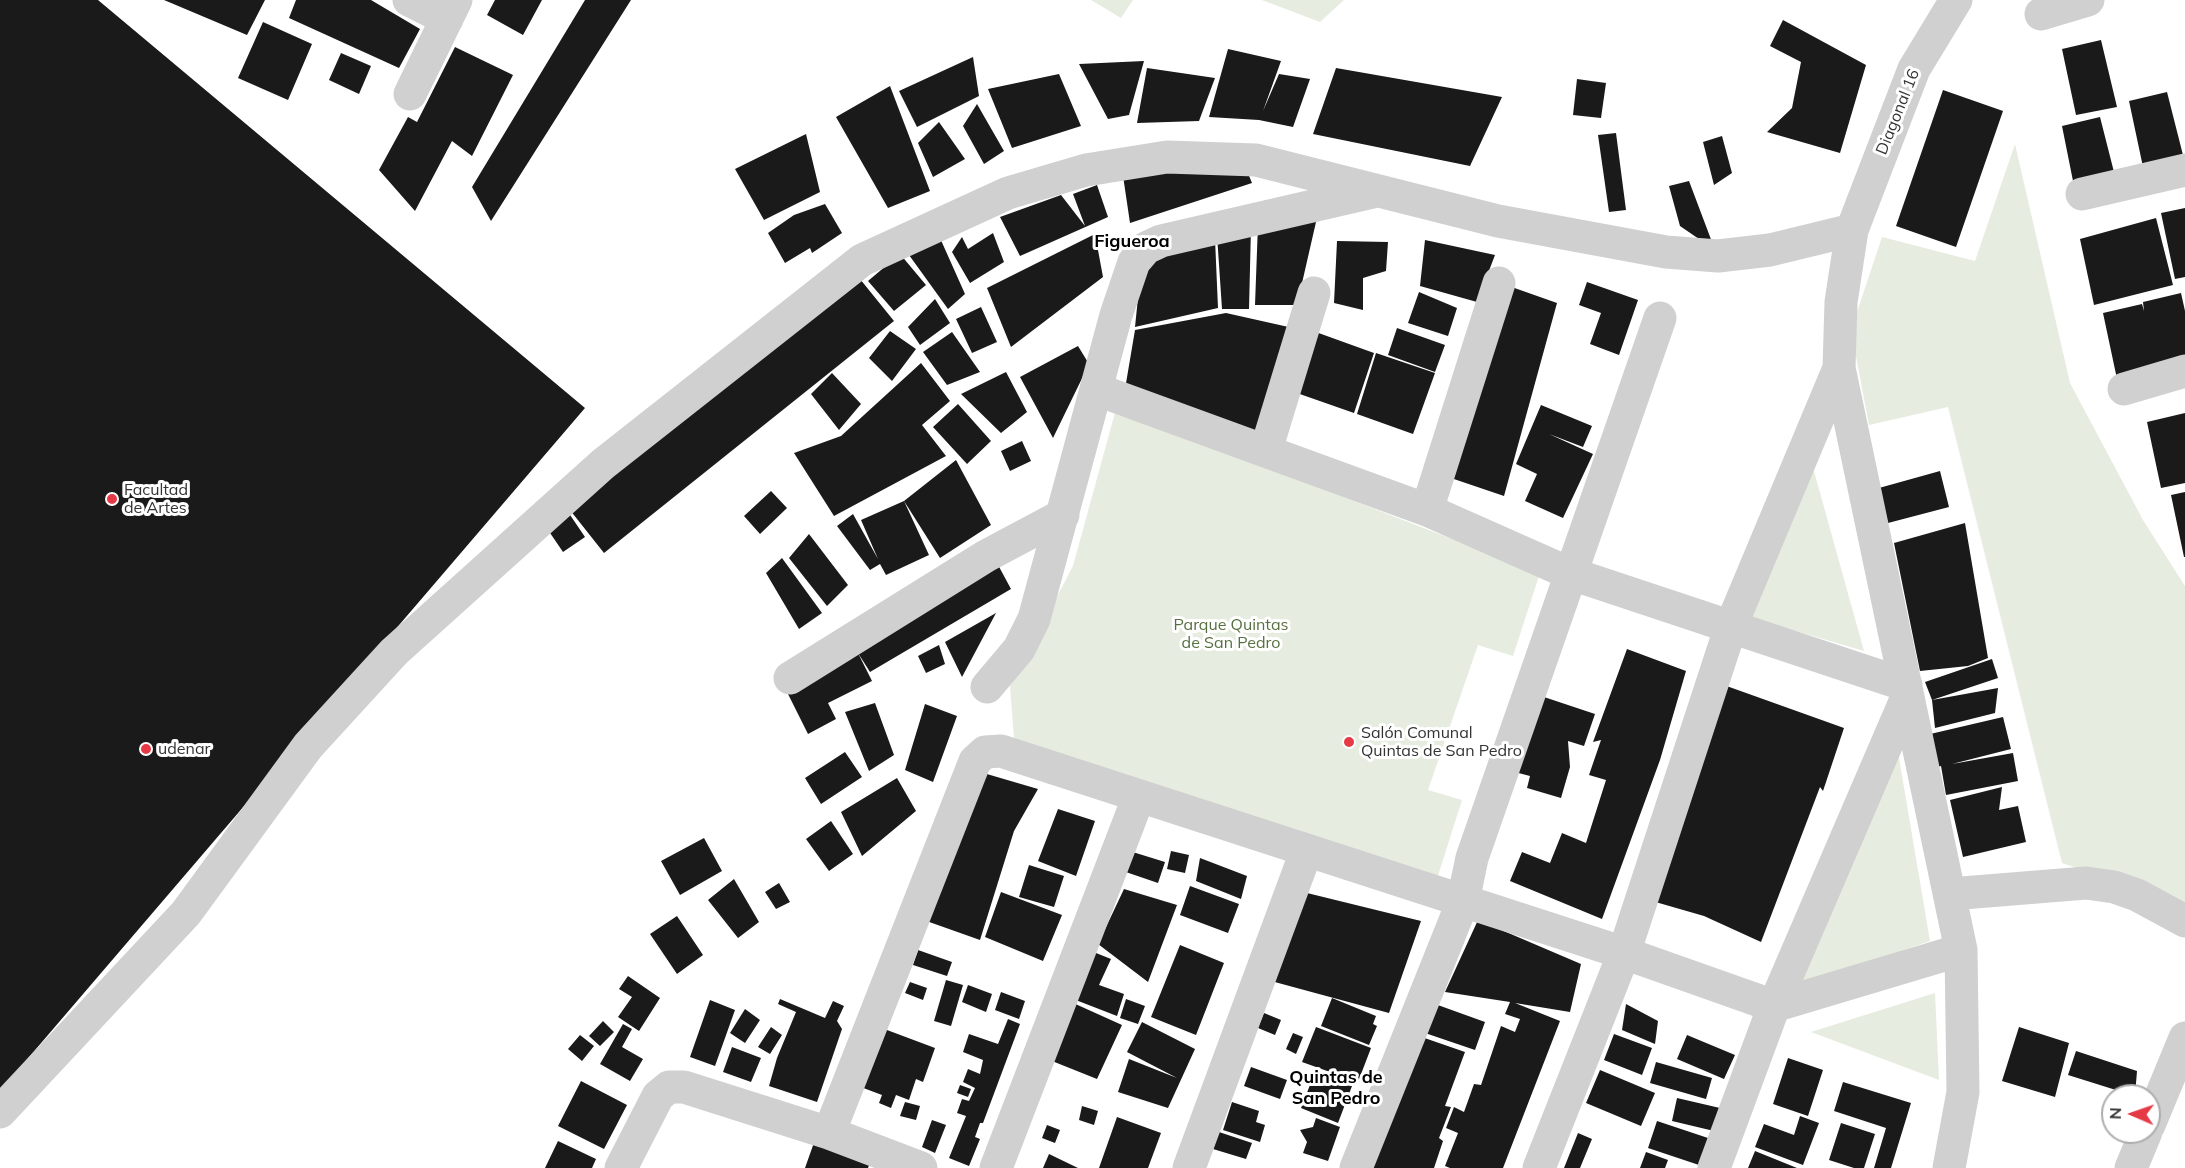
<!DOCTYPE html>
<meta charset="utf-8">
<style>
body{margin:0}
#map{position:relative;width:2185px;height:1168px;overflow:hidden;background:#fff;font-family:Mulish,sans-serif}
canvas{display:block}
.north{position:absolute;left:2101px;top:1084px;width:60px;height:60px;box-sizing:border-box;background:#fff;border:2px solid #adadad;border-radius:50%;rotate:272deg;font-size:16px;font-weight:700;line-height:24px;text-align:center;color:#333}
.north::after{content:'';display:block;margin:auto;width:21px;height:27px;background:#e63946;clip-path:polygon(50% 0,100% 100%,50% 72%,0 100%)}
</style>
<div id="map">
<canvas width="2185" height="1168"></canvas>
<div class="north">N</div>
</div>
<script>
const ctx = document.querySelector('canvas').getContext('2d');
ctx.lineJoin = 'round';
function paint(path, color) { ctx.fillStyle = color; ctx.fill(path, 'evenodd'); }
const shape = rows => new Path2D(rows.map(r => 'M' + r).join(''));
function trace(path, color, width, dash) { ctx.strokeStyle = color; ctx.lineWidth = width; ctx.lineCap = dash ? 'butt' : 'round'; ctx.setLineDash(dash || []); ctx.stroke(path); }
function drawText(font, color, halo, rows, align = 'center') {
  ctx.font = font + ' Mulish,sans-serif'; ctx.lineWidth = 6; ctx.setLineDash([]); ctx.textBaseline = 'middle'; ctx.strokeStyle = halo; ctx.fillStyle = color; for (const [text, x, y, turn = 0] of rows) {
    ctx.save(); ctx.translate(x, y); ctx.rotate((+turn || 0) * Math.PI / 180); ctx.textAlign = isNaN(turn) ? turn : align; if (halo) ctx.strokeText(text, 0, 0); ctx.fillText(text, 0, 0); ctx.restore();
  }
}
paint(shape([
 [1091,0,1133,0,1121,18],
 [1262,0,1344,0,1320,22],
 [2015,144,2070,383,2143,520,2185,586,2185,904,2062,863,1948,407,1869,425,1851,330,1882,237,1975,261],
 [1116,409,1540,573,1513,656,1478,645,1428,790,1462,800,1436,882,1014,739,1010,686,1073,566],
 [1812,464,1864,651,1752,618],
 [1897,746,1930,941,1794,988],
 [1935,993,1939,1080,1811,1032]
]), '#e6ecdf');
paint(shape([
 [0,0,98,0,585,408,0,1091],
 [164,0,265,0,247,35],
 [296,0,371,0,420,29,399,68,289,18],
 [495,0,542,0,523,35,487,15],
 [585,0,631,0,491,221,472,187],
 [1783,20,1866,65,1840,153,1767,132,1792,108,1801,62,1770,46],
 [263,22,312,44,288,100,238,78],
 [2101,40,2117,107,2076,115,2062,49],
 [455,47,513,75,472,156,452,141,415,211,379,170,408,117,417,122],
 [1228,49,1281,61,1263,111,1279,74,1310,79,1293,127,1259,120,1209,117],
 [341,53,371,66,359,94,329,80],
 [973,57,979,96,917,127,899,91],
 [1144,61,1129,115,1108,119,1079,64],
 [1147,68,1215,78,1199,121,1137,123],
 [1336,68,1502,97,1470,166,1313,134],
 [1059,74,1081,126,1012,148,988,89],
 [1577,79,1606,83,1601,118,1573,115],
 [890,86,930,191,888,208,836,117],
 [1943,90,2003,111,1956,247,1896,226],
 [2167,92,2184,159,2143,167,2129,101],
 [977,104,1004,151,984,164,963,126],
 [2100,117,2115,176,2074,186,2062,126],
 [939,122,965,159,933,177,918,143],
 [1616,133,1626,210,1609,212,1598,135],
 [806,134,820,192,764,220,735,169],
 [1722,136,1732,173,1714,185,1703,142],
 [1245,166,1252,183,1130,223,1122,169],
 [1689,181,1715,250,1680,226,1669,186],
 [1097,185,1108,217,1020,256,1000,217,1061,195,1085,226,1073,194],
 [825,204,842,233,812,253,810,248,785,263,768,233,794,215],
 [2185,208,2185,277,2175,279,2161,213],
 [2156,218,2173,285,2094,305,2080,239],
 [1316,222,1297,305,1255,305,1258,224],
 [1251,227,1249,309,1222,309,1217,235],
 [993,233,1004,262,970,283,952,252,962,237,968,249],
 [1095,234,1103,277,1011,347,987,288],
 [940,238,965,294,948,309,909,255],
 [1215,239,1218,308,1135,327,1142,259],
 [1425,240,1495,255,1477,302,1420,286],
 [1337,241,1388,242,1386,271,1363,278,1363,310,1334,303],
 [900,254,926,285,894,311,868,281],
 [860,279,894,321,604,553,566,505],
 [1587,282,1638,300,1619,355,1590,344,1601,313,1579,305],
 [1506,285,1557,303,1504,496,1442,475],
 [1419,292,1457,308,1448,336,1408,323],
 [2181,293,2185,311,2185,362,2117,379,2103,313,2142,304,2144,311,2143,302],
 [935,299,950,323,920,345,908,327],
 [981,307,997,342,972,353,956,319],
 [1226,313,1293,328,1257,438,1124,395,1135,330],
 [1397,328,1445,345,1435,372,1388,355],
 [890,331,916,349,892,381,869,358],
 [1313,331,1374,353,1354,413,1294,392],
 [952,332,980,372,947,385,923,352],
 [1078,346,1089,364,1053,438,1020,377],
 [1376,353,1435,373,1413,434,1357,414],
 [921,363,950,401,922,425,946,456,834,516,794,453,841,436],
 [1006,372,1027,412,1001,433,961,394],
 [832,373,861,404,839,430,811,394],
 [958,404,991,441,967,464,933,427],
 [1541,405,1592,426,1583,447,1549,434,1593,454,1563,518,1525,501,1537,474,1516,464],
 [2185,413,2185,483,2161,488,2147,422],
 [1022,441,1031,461,1010,471,1001,451],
 [956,460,991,525,940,558,904,501],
 [1940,471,1949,507,1888,523,1879,488],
 [771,491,787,508,760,534,744,516],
 [2185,492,2185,557,2184,557,2171,495],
 [904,501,929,555,886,575,880,564,870,570,837,526,853,514,878,559,861,520],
 [566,509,585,537,563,552,544,524],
 [1965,523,1988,658,1968,666,1920,671,1894,543],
 [809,534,848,585,827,606,789,558],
 [782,558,822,613,799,629,766,573],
 [997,563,1011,589,870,672,858,653,872,681,828,703,836,719,808,734,785,688],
 [996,613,962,677,945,642],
 [939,645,945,664,926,673,918,656],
 [1627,649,1686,671,1660,760,1602,919,1510,881,1522,852,1550,863,1562,833,1586,843,1606,780,1589,775,1601,740,1593,742],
 [1992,659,1998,678,1932,700,1925,682],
 [1721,684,1844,728,1823,791,1820,787,1761,942,1704,916,1652,901],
 [1998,688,1995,713,1935,728,1932,700],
 [1541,696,1595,714,1584,746,1568,741,1570,767,1561,798,1527,788,1530,776,1507,770],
 [875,703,894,755,869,771,845,712],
 [925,704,957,716,933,782,905,770],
 [2003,717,2011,749,1952,764,2013,753,2018,781,1946,795,1941,766,1934,768,1926,735],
 [845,752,862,777,821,804,805,778],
 [980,772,1038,789,1014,831,980,940,918,918],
 [897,778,916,811,862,856,841,812],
 [2002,787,1999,810,2018,806,2026,842,1963,857,1950,800],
 [1058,809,1095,821,1076,876,1038,861],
 [831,821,853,854,829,871,806,839],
 [704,838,722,871,680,895,661,861],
 [1123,849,1165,862,1158,883,1117,869],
 [1171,851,1189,855,1185,873,1167,869],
 [1200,858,1247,876,1241,899,1196,881],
 [1029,865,1064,876,1054,907,1019,897],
 [734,879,759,922,738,938,708,900],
 [779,883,790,902,776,909,765,892],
 [1190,886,1239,904,1228,933,1180,915],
 [1124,889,1177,905,1148,982,1098,944],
 [1001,892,1062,915,1043,961,985,937],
 [1307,893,1421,921,1389,1013,1271,981],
 [677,916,703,955,677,974,650,934],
 [1478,920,1581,964,1570,1012,1515,1003,1560,1021,1503,1168,1450,1168,1445,1166,1458,1133,1446,1128,1454,1107,1464,1112,1474,1084,1481,1085,1501,1026,1515,1032,1520,1019,1505,1014,1510,1002,1445,992],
 [1180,945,1224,963,1196,1035,1151,1017],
 [918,950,952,962,947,976,913,965],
 [1091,951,1111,959,1099,985,1124,994,1117,1016,1068,997,1076,977,1086,981,1079,977],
 [628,976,660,998,639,1031,618,1017,632,997,619,989],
 [946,980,963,985,951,1026,934,1021],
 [910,982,927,988,923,1000,905,993],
 [968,985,992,994,986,1012,962,1002],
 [1001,992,1025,1001,1019,1019,995,1010],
 [1332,998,1376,1016,1373,1024,1377,1026,1369,1045,1321,1026],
 [780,999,825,1018,833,1001,844,1006,837,1021,842,1029,817,1102,769,1086,777,1058,796,1012,778,1004],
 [1126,999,1145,1006,1138,1024,1120,1018],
 [710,1000,735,1010,715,1066,690,1057],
 [1071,1002,1122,1025,1097,1079,1047,1059],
 [1435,1004,1485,1022,1475,1050,1425,1033],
 [1626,1004,1658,1021,1655,1044,1622,1030],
 [745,1009,760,1020,745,1043,730,1033],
 [1264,1013,1281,1020,1275,1035,1258,1028],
 [1008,1019,1020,1024,983,1123,980,1123,975,1137,980,1139,969,1166,949,1158,966,1116,957,1113,962,1099,969,1101,975,1088,963,1082,968,1069,980,1074,983,1060,963,1052,969,1034,998,1044],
 [603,1021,614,1032,600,1046,589,1036],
 [1142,1022,1195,1049,1168,1108,1118,1092,1129,1059,1177,1078,1127,1052],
 [623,1024,632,1029,622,1047,643,1059,630,1081,600,1064],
 [771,1027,782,1035,770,1054,758,1047],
 [879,1027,935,1048,923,1082,916,1079,909,1100,896,1095,891,1108,879,1103,882,1095,858,1086],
 [1316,1027,1371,1048,1358,1082,1302,1062],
 [2019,1027,2069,1043,2055,1097,2002,1081],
 [1293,1033,1303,1037,1296,1054,1286,1049],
 [1413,1034,1465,1052,1445,1106,1451,1107,1439,1138,1443,1141,1434,1168,1365,1168],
 [1614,1034,1652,1048,1642,1075,1604,1060],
 [580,1035,594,1046,582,1061,568,1049],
 [1687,1035,1735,1055,1724,1079,1677,1059],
 [732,1047,761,1058,751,1082,723,1072],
 [2076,1051,2137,1071,2135,1096,2068,1075],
 [1788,1058,1823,1070,1808,1116,1773,1104],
 [1656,1062,1712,1078,1706,1099,1650,1083],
 [1251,1067,1287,1080,1280,1099,1244,1086],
 [1600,1070,1655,1093,1641,1126,1586,1103],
 [1315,1072,1352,1086,1338,1123,1301,1108],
 [581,1081,627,1105,604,1149,558,1126],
 [1843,1082,1911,1103,1891,1168,1874,1168,1886,1128,1834,1111],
 [960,1085,971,1089,968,1097,957,1093],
 [1677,1098,1720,1108,1714,1131,1672,1121],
 [905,1102,920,1106,916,1120,900,1116],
 [1232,1102,1259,1111,1256,1122,1265,1125,1260,1142,1223,1130],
 [1082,1106,1098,1111,1094,1125,1079,1120],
 [1800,1116,1819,1123,1803,1165,1755,1147,1764,1124,1794,1135],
 [1117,1117,1161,1133,1148,1168,1099,1168],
 [1316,1118,1340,1127,1328,1161,1303,1153,1307,1142,1300,1130,1313,1127],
 [932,1120,946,1125,935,1153,922,1147],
 [1657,1121,1708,1138,1699,1165,1648,1148],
 [1841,1123,1875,1134,1864,1168,1854,1168,1829,1160],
 [1047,1125,1060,1130,1055,1143,1042,1138],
 [1219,1132,1252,1143,1246,1159,1213,1149],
 [1578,1133,1592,1139,1580,1168,1564,1168],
 [817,1134,873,1155,868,1168,805,1168],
 [558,1141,596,1159,592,1168,545,1168],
 [1755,1151,1797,1168,1748,1168],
 [1646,1152,1668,1160,1665,1168,1640,1168],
 [1049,1154,1078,1168,1043,1168]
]), '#1a1a1a');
trace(shape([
 [409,0,447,19],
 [2041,14,2088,0],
 [410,94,456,0],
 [2082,194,2185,170],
 [2124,389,2185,371],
 [1098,390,1427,510,1569,573,1906,685],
 [1266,450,1314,293],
 [1427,510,1499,283],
 [790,678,986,556,1063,515],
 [987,687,1019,649,1034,619,1116,315,1134,262,1146,248,1161,241,1373,192],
 [1950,894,2086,883,2114,887,2137,895,2185,921],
 [0,1112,186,913,308,746,394,652,603,464,862,260,1008,193,1086,170,1167,157,1256,160,1498,221,1666,252,1718,256,1770,250,1852,230],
 [2149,1125,2185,1038],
 [829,1133,975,761,985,752,1001,751,1624,953,1774,1006,1961,950],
 [621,1168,658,1096,669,1087,684,1087,829,1133,921,1168],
 [996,1168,1139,796],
 [1189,1168,1306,852],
 [1356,1168,1463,901,1472,858,1660,318],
 [1539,1168,1624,953,1731,626,1839,368],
 [1714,1168,1774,1006,1907,697],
 [1949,1168,1963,1092,1961,950,1839,368,1841,302,1852,230,1914,69,1956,0],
 [2131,1168,2146,1132]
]), '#d0d0d0', 33);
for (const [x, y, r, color] of [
 [112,499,6,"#e63946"],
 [1349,742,6,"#e63946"],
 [146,749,6,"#e63946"]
]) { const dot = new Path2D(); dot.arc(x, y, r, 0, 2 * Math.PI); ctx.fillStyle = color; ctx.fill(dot); trace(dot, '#fff', 2); }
drawText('16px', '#333', '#fff', [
 ["Diagonal 16",1898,112,-68]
]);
drawText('16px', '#333', '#fff', [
 ["Facultad",124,490],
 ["de Artes",124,508],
 ["Salón Comunal",1361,733],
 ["Quintas de San Pedro",1361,751],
 ["udenar",158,749]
], 'left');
drawText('16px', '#56703f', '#fff', [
 ["Parque Quintas",1231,625],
 ["de San Pedro",1231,643]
]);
drawText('bold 18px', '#000', '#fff', [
 ["Figueroa",1132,242],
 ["Quintas de",1336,1078],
 ["San Pedro",1336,1099]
]);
</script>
